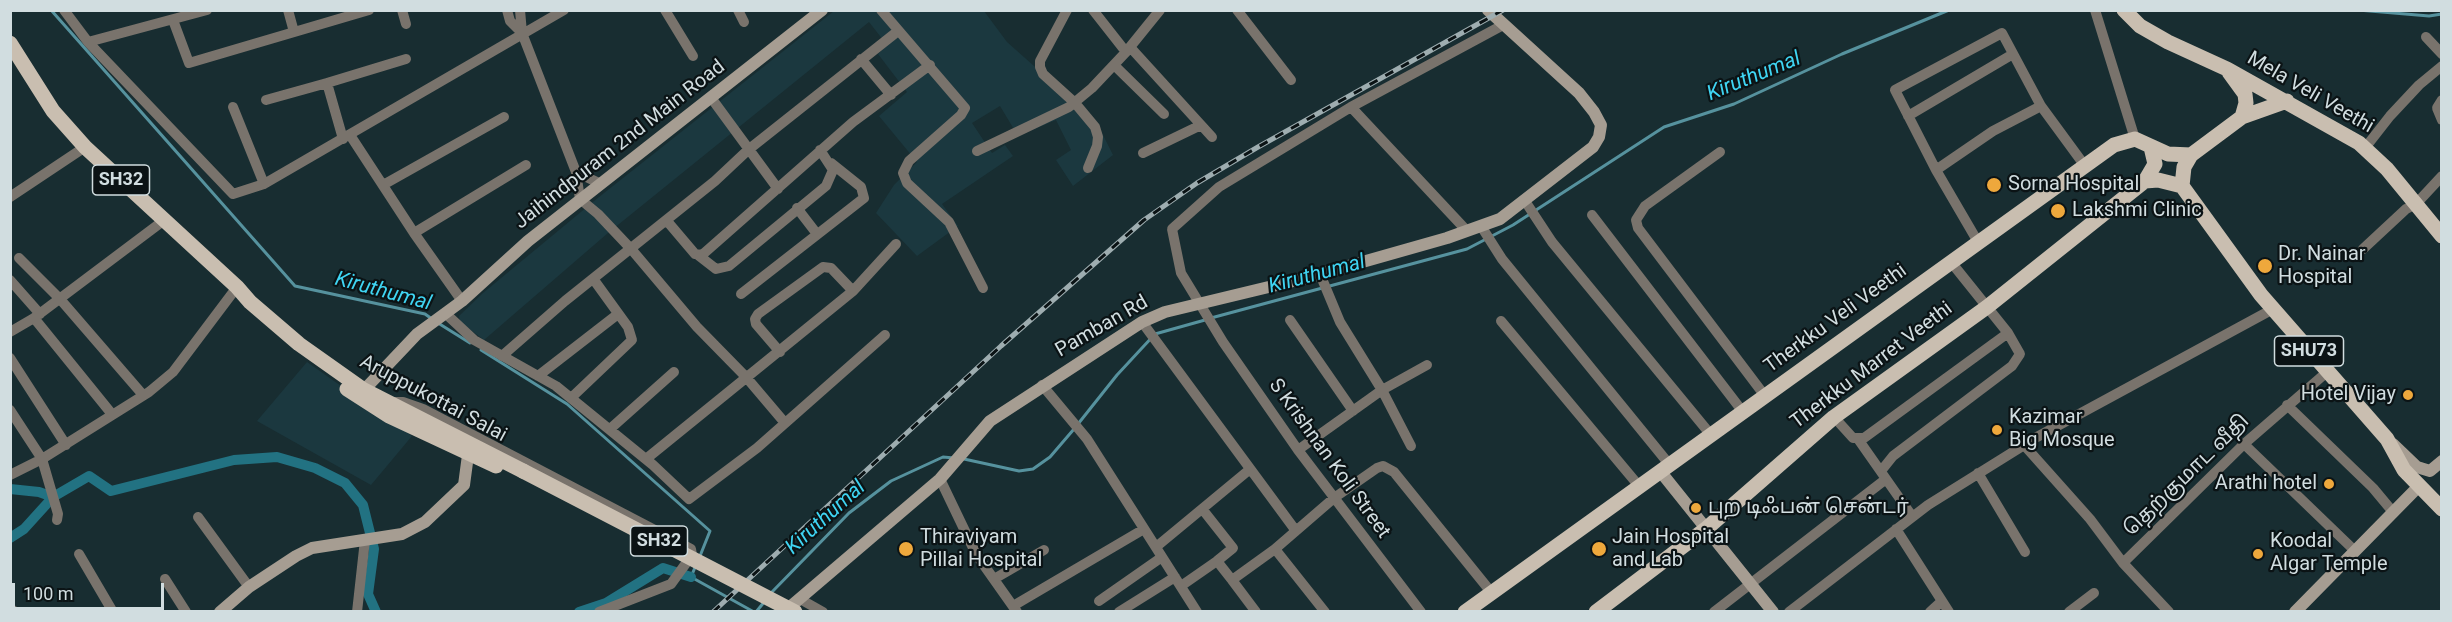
<!DOCTYPE html>
<meta charset="utf-8">
<style>
body{margin:0}
#map{position:relative;width:2452px;height:622px;overflow:hidden;background:#182d31;font-family:Roboto,sans-serif}
canvas{display:block}
.frame{position:absolute;inset:0;border:12px solid #d1dde0;pointer-events:none}
.scale{position:absolute;left:12px;top:583px;width:152px;height:27px;box-sizing:border-box;border:3px solid #d1dde0;border-top:0;padding-left:8px;font-size:18px;line-height:21px;white-space:nowrap;color:#d1dde0;-webkit-text-stroke:4px #0b1315;paint-order:stroke}
</style>
<div id="map">
<canvas width="2452" height="622"></canvas>
<div class="frame"></div>
<div class="scale">100 m</div>
</div>
<script>
const ctx = document.querySelector('canvas').getContext('2d');
ctx.lineJoin = 'round';
function paint(path, color) { ctx.fillStyle = color; ctx.fill(path, 'evenodd'); }
const shape = rows => new Path2D(rows.map(r => 'M' + r).join(''));
function trace(path, color, width, dash) { ctx.strokeStyle = color; ctx.lineWidth = width; ctx.lineCap = dash ? 'butt' : 'round'; ctx.setLineDash(dash || []); ctx.stroke(path); }
function drawText(font, color, halo, rows, align = 'center') {
  ctx.font = font + ' Roboto,"Noto Sans Tamil",sans-serif'; ctx.lineWidth = 4.5; ctx.setLineDash([]); ctx.textBaseline = 'middle'; ctx.strokeStyle = halo; ctx.fillStyle = color; for (const [text, x, y, turn = 0] of rows) {
    ctx.save(); ctx.translate(x, y); ctx.rotate((+turn || 0) * Math.PI / 180); ctx.textAlign = isNaN(turn) ? turn : align; if (halo) ctx.strokeText(text, 0, 0); ctx.fillText(text, 0, 0); ctx.restore();
  }
}
paint(shape([
 [834,11,984,11,1007,42,1096,121,1113,155,1073,186,1056,160,1071,150,1056,120,1018,136,1000,106,972,123,992,153,1005,145,1013,156,942,204,958,226,917,256,876,213,894,185,917,162,879,116,907,92,878,54,887,45,869,22,608,233,484,340,460,322,459,316,483,293,599,197],
 [307,362,412,436,371,485,257,421]
]), '#1b383f');
trace(shape([
 [51,10,295,286,425,314,432,319],
 [2358,10,2429,16,2442,14],
 [1211,318,1467,249,1513,225,1664,127,1734,104,1842,54,1949,10],
 [438,323,470,343],
 [481,350,567,404,710,531,700,556],
 [1078,424,1117,375,1155,334,1205,320],
 [964,459,1019,471,1033,469,1050,457,1074,429],
 [696,565,691,577,754,612],
 [771,593,849,513,891,481,943,457,954,458],
 [756,612,765,601]
]), '#56929e', 3);
trace(shape([
 [10,489,39,492,53,497,89,476,111,491,234,460,277,457,315,468,345,483,363,505,374,549,368,594,376,612],
 [10,538,24,529,53,497],
 [579,612,606,603,663,568,691,577]
]), '#227282', 10);
trace(shape([
 [64,10,88,42,233,194,264,184,564,10],
 [288,10,294,32],
 [402,10,406,24],
 [507,10,510,21,522,33],
 [520,10,522,33,576,172,580,199,598,214,632,250,697,327,746,377,785,423],
 [665,10,693,56],
 [738,10,744,22],
 [881,10,965,108,961,115,909,161,903,173,907,183,949,222,983,288],
 [1067,10,1040,61,1040,67,1043,74,1075,103,1095,127,1098,137,1097,146,1088,168],
 [1093,10,1126,52],
 [1237,10,1291,80],
 [2095,10,2135,139],
 [173,20,189,63,369,10],
 [2426,37,2442,54],
 [88,42,207,10],
 [1130,47,1212,137],
 [861,59,891,95],
 [1114,65,1164,114],
 [712,99,778,189],
 [266,100,327,83],
 [2442,100,2437,108,2442,120],
 [233,107,264,184],
 [1351,107,1467,231],
 [1908,116,2013,54],
 [350,135,414,233,462,301],
 [343,139,327,83,406,59],
 [2365,148,2390,116,2419,85,2442,66],
 [977,151,1069,107,1092,88,1126,52,1160,10],
 [1720,152,1645,206,1636,220,1638,228,1765,396],
 [1143,153,1201,125],
 [1936,170,1895,90,2002,33,2041,106],
 [576,172,601,184],
 [383,185,504,117],
 [10,197,85,147],
 [1525,201,1552,242,1711,435],
 [797,208,817,234],
 [1592,215,1743,412],
 [667,221,695,254,702,255,853,122,930,65],
 [1481,226,1502,259,1669,464],
 [414,233,526,165],
 [1978,242,1936,170,1993,131,2041,106,2085,166],
 [2363,249,2406,209,2416,204,2442,176],
 [698,255,716,269,729,266,826,186,833,170,820,150],
 [19,258,60,299,143,395],
 [1320,274,1340,322,1382,390,1411,446],
 [10,280,40,314],
 [741,294,864,198,861,187,831,163],
 [445,313,474,340,556,386,653,465,689,499,757,448,885,335],
 [34,318,111,413],
 [1290,320,1353,411],
 [1501,321,1639,486],
 [1142,322,1296,531],
 [10,332,34,318,163,221],
 [780,352,756,324,755,319,758,314,823,267,831,268,853,291],
 [502,356,565,301,715,181,748,150,898,31],
 [10,358,66,445],
 [538,376,618,314],
 [1042,385,1087,439,1197,612],
 [571,398,632,340,628,327,594,280],
 [392,402,403,402,423,409,691,549,692,555,671,584,599,612],
 [2287,405,2373,488,2393,512],
 [10,410,42,459,149,392,173,372,237,287],
 [1834,417,1853,438,1864,438,2008,333],
 [610,429,674,372],
 [1858,439,1912,516],
 [2244,444,2354,550],
 [2024,445,2090,519,2123,563],
 [1298,450,1382,390,1427,365],
 [646,459,853,291,896,244],
 [1881,471,1893,456,2012,366,2020,354,2008,333,1951,262],
 [1978,473,2025,552],
 [10,475,42,459,58,514,57,520],
 [940,479,976,554,1017,612],
 [1203,510,1233,548,1217,561],
 [198,517,249,587],
 [1896,529,1949,612],
 [1156,547,1249,470],
 [1275,549,1325,612],
 [79,554,113,612],
 [165,579,186,612],
 [994,579,1044,550],
 [1232,580,1256,612],
 [1181,586,1217,561,1232,580,1275,549,1334,498,1377,468,1383,466,1394,472,1491,592],
 [800,599,823,612],
 [1099,601,1162,557],
 [1013,606,1144,529],
 [10,608,15,612],
 [357,612,365,540],
 [1119,612,1175,577],
 [1421,612,1298,450,1223,342,1181,273,1172,229,1219,187,1351,107,1503,25],
 [1714,612,1886,479],
 [1789,612,1928,505,2037,437,2273,309],
 [1930,612,1942,601],
 [2069,612,2094,593],
 [2169,612,2123,563,2244,444,2327,372]
]), '#79736c', 10);
trace(shape([
 [364,390,417,334,462,301,528,241,822,10],
 [2393,444,2417,467,2430,471,2442,461],
 [1660,471,1773,612],
 [220,612,249,587,296,556,312,548,402,534,425,522,464,485,468,455],
 [784,612,940,479,990,421,1142,322,1165,312,1306,278,1447,238,1500,219,1593,147,1599,137,1601,125,1594,112,1579,93,1488,10],
 [2295,612,2419,486]
]), '#a69d92', 12);
trace(shape([
 [2124,10,2140,26,2168,42,2227,69,2359,143,2387,169,2442,236],
 [10,43,53,111,85,147,237,287,250,302,299,344,364,390,523,471],
 [2229,72,2245,94,2246,103,2242,117],
 [2191,155,2184,167,2182,186,2261,295,2387,439,2404,470,2442,509],
 [2145,181,2155,164,2151,147],
 [347,389,389,416,496,466],
 [1465,612,2114,145,2135,139,2168,154,2191,155,2242,117,2287,101],
 [1596,612,1707,528,1834,417,1987,307,2145,181,2158,180,2182,186]
]), '#c9beb0', 15);
const rail = shape([
 [713,612,1001,346,1144,220,1197,183,1258,147,1503,10]
]);
trace(rail, '#9eadb0', 5);
trace(rail, '#0b1315', 3, [9]);
trace(shape([
 [523,471,795,612]
]), '#c9beb0', 15);
for (const [x, y, r, color] of [
 [1994,185,8,"#eea83c"],
 [2058,211,8,"#eea83c"],
 [2265,266,8,"#eea83c"],
 [2408,395,6,"#eea83c"],
 [1997,430,6,"#eea83c"],
 [2329,484,6,"#eea83c"],
 [1696,508,6,"#eea83c"],
 [906,549,8,"#eea83c"],
 [1599,549,8,"#eea83c"],
 [2258,554,6,"#eea83c"]
]) { const dot = new Path2D(); dot.arc(x, y, r, 0, 2 * Math.PI); ctx.fillStyle = color; ctx.fill(dot); trace(dot, '#0b1315', 2); }
for (const [x, y, w] of [
 [121,180,57],
 [2309,351,69],
 [659,541,57]
]) { const box = new Path2D(); box.roundRect(x - w / 2, y - 15, w, 30, 4.5); ctx.fillStyle = '#0b1315'; ctx.fill(box); trace(box, '#d1dde0', 1.5); }
drawText('bold 18px', '#d1dde0', null, [
 ["SH32",121,180],
 ["SHU73",2309,351],
 ["SH32",659,541]
]);
drawText('20px', '#d1dde0', '#0b1315', [
 ["Mela Veli Veethi",2310,93,30],
 ["Jaihindpuram 2nd Main Road",620,145,-38],
 ["Therkku Veli Veethi",1836,319,-36],
 ["Pamban Rd",1102,327,-30],
 ["Therkku Marret Veethi",1872,366,-37],
 ["Aruppukottai Salai",433,399,28],
 ["S Krishnan Koli Street",1329,459,54],
 ["தெற்குமாட வீதி",2187,476,-44]
]);
drawText('20px', '#d1dde0', '#0b1315', [
 ["Sorna Hospital",2008,185],
 ["Lakshmi Clinic",2072,211],
 ["Dr. Nainar",2278,255],
 ["Hospital",2278,278],
 ["Hotel Vijay",2396,395,"right"],
 ["Kazimar",2009,418],
 ["Big Mosque",2009,441],
 ["Arathi hotel",2317,484,"right"],
 ["புற டிஃபன் சென்டர்",1708,508],
 ["Thiraviyam",920,538],
 ["Pillai Hospital",920,561],
 ["Jain Hospital",1612,538],
 ["and Lab",1612,561],
 ["Koodal",2270,542],
 ["Algar Temple",2270,565]
], 'left');
drawText('italic 21px', '#3fd5f3', '#0b1315', [
 ["Kiruthumal",1754,77,-22],
 ["Kiruthumal",1317,275,-15],
 ["Kiruthumal",383,292,15],
 ["Kiruthumal",826,518,-42]
]);
</script>
